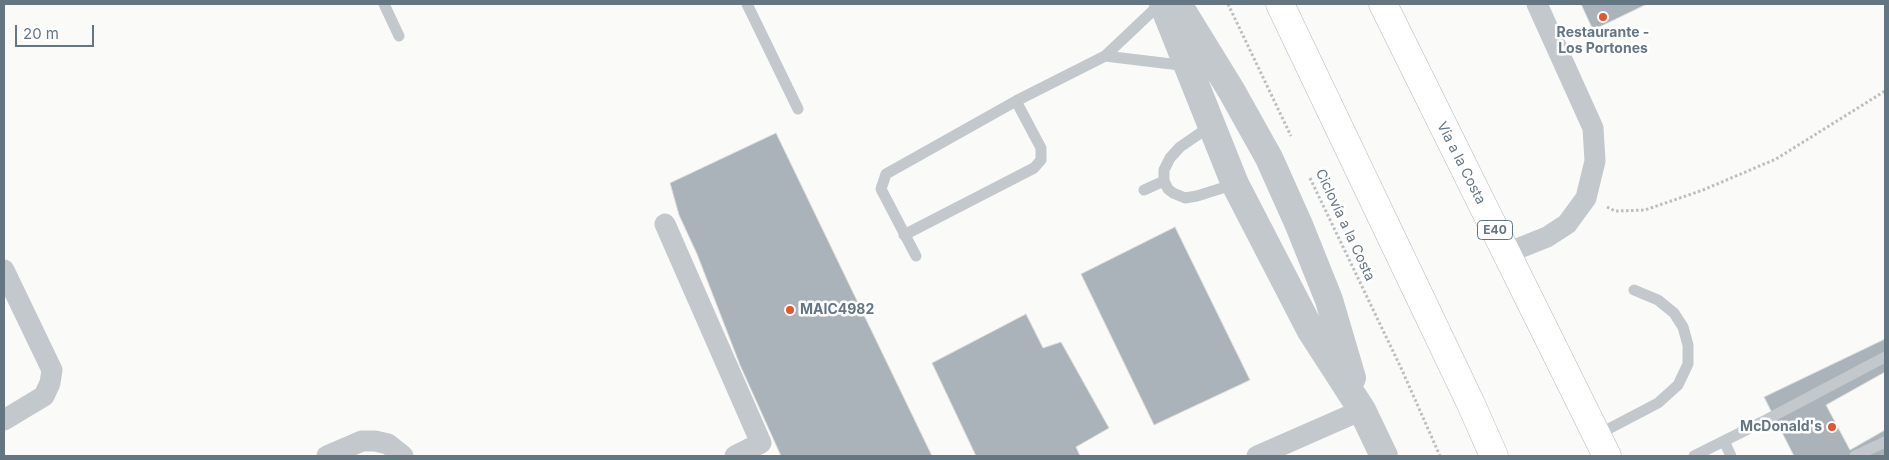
<!DOCTYPE html>
<meta charset="utf-8">
<style>
body{margin:0}
#map{position:relative;width:1889px;height:460px;overflow:hidden;background:#fafaf8;font-family:Inter,sans-serif}
canvas{display:block}
.frame{position:absolute;inset:0;border:5px solid #657683;pointer-events:none}
.scale{position:absolute;left:15px;top:25px;width:79px;height:22px;box-sizing:border-box;border:2px solid #657683;border-top:0;padding-left:6px;font-size:15px;line-height:18px;white-space:nowrap;color:#657683;-webkit-text-stroke:4px #fff;paint-order:stroke}
</style>
<div id="map">
<canvas width="1889" height="460"></canvas>
<div class="frame"></div>
<div class="scale">20 m</div>
</div>
<script>
const ctx = document.querySelector('canvas').getContext('2d');
ctx.lineJoin = 'round';
function paint(path, color) { ctx.fillStyle = color; ctx.fill(path, 'evenodd'); }
const shape = rows => new Path2D(rows.map(r => 'M' + r).join(''));
function trace(path, color, width, dash) { ctx.strokeStyle = color; ctx.lineWidth = width; ctx.lineCap = dash ? 'butt' : 'round'; ctx.setLineDash(dash || []); ctx.stroke(path); }
function drawText(font, color, halo, rows, align = 'center') {
  ctx.font = font + ' Inter,sans-serif'; ctx.lineWidth = 5; ctx.setLineDash([]); ctx.textBaseline = 'middle'; ctx.strokeStyle = halo; ctx.fillStyle = color; for (const [text, x, y, turn = 0] of rows) {
    ctx.save(); ctx.translate(x, y); ctx.rotate((+turn || 0) * Math.PI / 180); ctx.textAlign = isNaN(turn) ? turn : align; if (halo) ctx.strokeText(text, 0, 0); ctx.fillText(text, 0, 0); ctx.restore();
  }
}
const building = shape([
 [1581,4,1647,4,1593,30,1581,4],
 [776,133,932,456,781,456,740,365,697,254,679,215,670,183,776,133],
 [1175,227,1250,380,1154,425,1081,274,1175,227],
 [1026,314,1043,348,1061,342,1109,428,1076,447,1080,456,976,456,932,363,1026,314],
 [1885,339,1885,456,1794,456,1764,397,1885,339],
 [1885,372,1885,430,1850,450,1826,405,1885,372]
]);
paint(building, '#aab3b9');
trace(building, '#dcdcda', 1);
const trunk = shape([
 [1280,4,1471,404,1494,456],
 [1383,4,1607,456]
]);
trace(trunk, '#b4b9bd', 29);
trace(shape([
 [1228,4,1291,136],
 [1310,178,1402,370,1440,456],
 [1607,207,1615,211,1645,210,1703,190,1776,159,1885,91]
]), '#bbbfc2', 3, [2.5, 2.5]);
trace(shape([
 [384,4,399,36],
 [747,4,798,109],
 [1105,56,1188,66],
 [1212,125,1180,147,1170,158,1164,170,1164,181,1168,189,1173,193,1185,198,1197,196,1235,184],
 [1144,190,1164,181],
 [904,235,1034,168,1041,160,1041,148,1016,101],
 [916,256,881,189,886,174,1016,101,1105,56,1160,4],
 [1597,435,1658,403,1678,385,1688,364,1688,345,1683,327,1674,313,1658,300,1634,290],
 [1724,441,1731,456],
 [1694,456,1762,422,1885,357],
 [1855,456,1885,442]
]), '#c3c8cc', 11);
trace(shape([
 [665,224,761,443,735,456],
 [1507,253,1547,237,1567,224,1586,198,1595,161,1593,128,1537,4],
 [4,270,52,370,50,383,44,396,4,420],
 [327,456,362,441,375,441,388,444,403,456],
 [1257,456,1362,410]
]), '#c3c8cc', 21);
trace(shape([
 [1163,4,1235,184,1311,331,1362,410,1384,456],
 [1178,4,1231,90,1269,158,1299,225,1329,300,1352,378]
]), '#c3c8cc', 28);
trace(trunk, '#fff', 28);
for (const [x, y, r, color] of [
 [1603,17,5,"#e4572e"],
 [790,310,5,"#e4572e"],
 [1832,427,5,"#e4572e"]
]) { const dot = new Path2D(); dot.arc(x, y, r, 0, 2 * Math.PI); ctx.fillStyle = color; ctx.fill(dot); trace(dot, '#fff', 2); }
for (const [x, y, w] of [
 [1495,230,35]
]) { const box = new Path2D(); box.roundRect(x - w / 2, y - 9.5, w, 19, 4); ctx.fillStyle = '#fff'; ctx.fill(box); trace(box, '#657683', 1); }
drawText('bold 12px', '#657683', null, [
 ["E40",1495,230]
]);
drawText('bold 14px', '#657683', '#fff', [
 ["Restaurante -",1603,33],
 ["Los Portones",1603,49],
 ["MAIC4982",800,310,"left"],
 ["McDonald's",1822,427,"right"]
]);
drawText('14px', '#657683', '#fff', [
 ["Vía a la Costa",1461,163,63],
 ["Ciclovía a la Costa",1345,225,65]
]);
</script>
